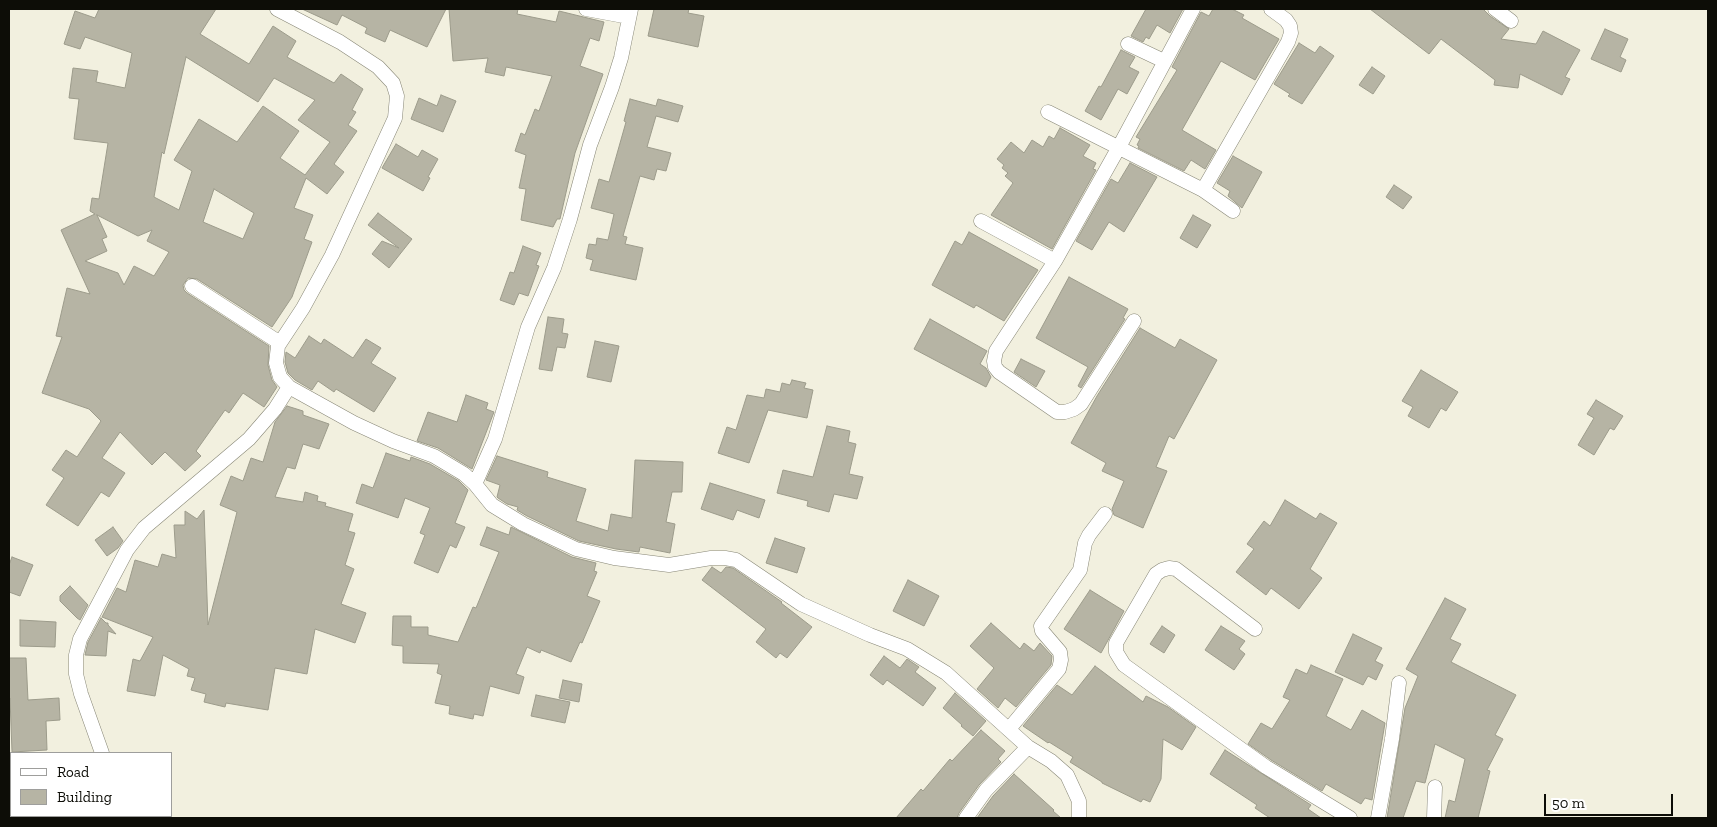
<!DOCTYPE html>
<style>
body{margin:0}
#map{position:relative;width:1717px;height:827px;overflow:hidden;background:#f2f0df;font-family:"Zilla Slab",serif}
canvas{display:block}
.frame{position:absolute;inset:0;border:10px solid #0d0d07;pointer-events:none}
.legend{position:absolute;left:10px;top:752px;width:162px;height:65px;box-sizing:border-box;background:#fff;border:1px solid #9e9e9c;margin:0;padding:6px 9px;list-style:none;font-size:15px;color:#0d0d07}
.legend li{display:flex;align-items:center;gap:10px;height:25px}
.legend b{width:25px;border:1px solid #9e9e9c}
.scale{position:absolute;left:1544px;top:794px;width:129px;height:22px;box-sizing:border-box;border:2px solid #0d0d07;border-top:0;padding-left:6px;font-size:15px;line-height:18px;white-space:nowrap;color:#0d0d07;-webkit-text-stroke:4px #fff;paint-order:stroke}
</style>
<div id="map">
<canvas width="1717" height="827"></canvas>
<div class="frame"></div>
<ul class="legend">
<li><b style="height:6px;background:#fff"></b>Road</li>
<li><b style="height:14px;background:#b6b4a4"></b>Building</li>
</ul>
<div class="scale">50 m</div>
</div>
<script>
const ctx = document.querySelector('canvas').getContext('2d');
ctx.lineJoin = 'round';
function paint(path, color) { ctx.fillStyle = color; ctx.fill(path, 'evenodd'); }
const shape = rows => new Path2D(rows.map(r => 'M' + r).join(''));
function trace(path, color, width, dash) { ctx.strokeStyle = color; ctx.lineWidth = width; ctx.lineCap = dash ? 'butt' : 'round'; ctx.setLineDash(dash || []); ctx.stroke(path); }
const building = shape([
 [99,9,216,9,200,34,249,64,273,26,296,41,287,57,334,83,341,74,363,89,352,110,356,112,348,125,357,131,334,164,344,172,327,194,306,178,294,208,313,215,304,239,312,242,292,297,272,327,197,279,188,278,183,285,184,290,187,293,269,346,268,365,272,380,277,387,264,407,243,393,229,413,225,410,196,451,201,456,185,471,165,452,152,465,120,432,102,458,125,473,109,497,101,492,78,526,46,505,64,478,52,470,66,450,77,457,101,421,89,409,42,393,62,337,56,336,67,288,90,294,61,230,95,214,90,211,92,198,99,199,108,143,74,139,79,99,69,98,73,68,98,71,96,82,125,88,132,53,85,37,80,49,64,44,75,11,95,18,99,9],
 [186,57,258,102,274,78,315,100,298,120,330,142,305,175,280,158,299,131,263,106,237,142,199,119,174,160,192,171,179,210,154,197,162,152,164,154,186,57],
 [214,189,254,213,243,239,203,222,214,189],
 [97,215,138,236,152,230,147,241,169,252,154,276,134,266,124,285,118,273,85,261,107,251,102,239,107,237,97,215],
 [302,9,446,9,427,47,390,30,385,42,365,33,367,28,342,15,337,25,302,9],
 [449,9,518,9,517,14,556,22,559,11,604,22,599,41,590,38,580,66,603,74,575,153,560,219,557,219,553,227,521,220,526,189,519,188,526,155,515,151,521,133,525,135,535,109,539,111,552,76,506,67,504,76,485,72,488,58,453,61,449,9],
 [654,9,689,9,688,13,704,16,698,47,648,36,654,9],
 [1146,9,1183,9,1170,33,1157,25,1149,39,1146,37,1143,42,1131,36,1146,9],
 [1213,9,1232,9,1244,15,1242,18,1279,39,1255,80,1221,61,1182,130,1216,150,1205,169,1191,160,1184,171,1138,148,1139,146,1137,145,1140,139,1136,137,1177,70,1172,67,1201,12,1209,16,1213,9],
 [1370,9,1483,9,1490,16,1509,29,1501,39,1536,44,1543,31,1580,50,1565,77,1570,79,1562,95,1520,74,1518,88,1494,85,1495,80,1441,39,1429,54,1370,9],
 [1605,29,1628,39,1620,57,1626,60,1621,72,1591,59,1605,29],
 [1299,43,1315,53,1320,46,1334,56,1302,104,1288,96,1290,94,1274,84,1299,43],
 [1121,50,1135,57,1129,67,1139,72,1127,94,1118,89,1101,120,1085,111,1099,86,1101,87,1121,50],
 [1372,67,1385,76,1373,94,1359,85,1372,67],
 [441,95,456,101,443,132,411,119,419,98,437,106,441,95],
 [630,99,656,106,658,99,683,106,678,122,656,116,647,147,671,153,666,171,657,169,654,180,640,176,623,236,627,237,625,244,643,248,636,280,590,270,593,260,586,258,589,244,596,245,597,238,608,240,614,214,591,208,599,179,609,182,626,122,624,121,630,99],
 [1060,128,1090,145,1083,156,1096,163,1093,169,1096,170,1052,249,991,215,1013,183,1005,176,1008,173,1002,168,1004,165,997,159,1011,142,1024,153,1032,140,1043,147,1049,136,1054,139,1060,128],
 [396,144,418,157,422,150,438,159,428,177,430,178,423,191,382,168,396,144],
 [1233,156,1262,172,1242,208,1228,196,1230,191,1217,183,1233,156],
 [1130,163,1157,177,1124,232,1109,222,1092,250,1076,241,1111,179,1118,183,1130,163],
 [1394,185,1412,197,1403,209,1386,197,1394,185],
 [378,213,412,239,389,268,372,254,382,241,399,248,368,225,378,213],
 [1193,215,1211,225,1197,248,1180,238,1193,215],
 [969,232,1038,270,1004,321,976,305,974,308,932,285,955,241,962,245,969,232],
 [523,246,541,253,536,265,539,266,528,296,519,293,514,305,500,300,510,272,514,273,523,246],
 [1069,277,1128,309,1123,318,1125,319,1081,388,1078,386,1088,367,1036,338,1069,277],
 [548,317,564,319,562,333,568,334,565,348,557,347,552,371,539,369,548,317],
 [930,319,987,351,980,364,986,368,991,377,986,387,914,349,930,319],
 [1140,328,1175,348,1180,339,1217,360,1174,439,1169,436,1156,467,1167,471,1143,528,1114,515,1112,509,1124,481,1102,471,1106,463,1071,443,1097,396,1140,328],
 [309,336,321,344,324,339,353,358,366,339,381,348,371,363,396,378,374,412,336,389,334,392,318,381,312,390,295,380,288,373,285,362,286,352,295,358,309,336],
 [595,341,619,346,611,382,587,377,595,341],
 [1021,359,1045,371,1036,387,1014,372,1021,359],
 [1421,370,1458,392,1446,411,1441,408,1429,428,1408,416,1413,407,1402,401,1421,370],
 [792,380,806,383,804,388,813,390,807,418,768,410,749,463,718,453,727,427,736,430,747,395,764,398,766,389,780,392,782,383,790,385,792,380],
 [466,395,488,403,486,409,494,412,472,469,438,448,417,441,428,412,457,422,466,395],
 [1596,400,1623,416,1614,430,1610,428,1594,455,1578,445,1594,418,1587,414,1596,400],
 [287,406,303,411,303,415,329,424,319,449,303,444,295,469,287,467,275,497,303,502,305,492,318,496,317,501,326,503,325,506,353,514,348,531,355,533,345,565,354,569,341,604,366,613,355,643,315,629,307,674,275,668,268,710,226,703,225,707,204,702,206,694,191,690,195,678,187,676,189,669,163,655,155,696,127,691,133,659,140,661,153,637,102,617,117,588,126,592,135,560,158,567,162,554,176,558,174,525,185,525,185,511,197,519,204,510,208,625,237,512,220,505,231,476,243,481,251,458,263,462,275,422,287,406],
 [827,426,850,431,848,442,856,444,849,474,863,477,857,499,834,494,829,512,807,506,808,501,777,493,783,470,813,477,827,426],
 [386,453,410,461,411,457,430,464,459,481,468,490,455,523,465,527,456,548,450,545,438,573,414,563,425,535,420,533,430,508,405,498,398,518,356,503,362,484,373,488,386,453],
 [497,456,548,472,547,477,586,489,576,521,608,531,611,514,632,518,635,460,683,462,682,492,672,492,666,522,675,524,670,553,640,547,639,552,616,549,579,541,527,516,517,510,518,507,507,504,498,498,497,497,500,485,486,480,497,456],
 [710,483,765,500,759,518,737,510,733,520,701,509,710,483],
 [1285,500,1316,519,1320,513,1337,523,1310,569,1322,578,1299,609,1271,588,1266,595,1236,572,1254,549,1247,544,1264,521,1270,526,1285,500],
 [113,527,123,541,118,548,107,556,95,540,113,527],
 [487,527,509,535,511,527,572,557,596,563,594,571,597,572,587,596,600,601,582,643,580,642,571,662,541,650,540,653,527,647,516,674,524,677,519,694,490,686,483,716,474,714,473,719,449,714,450,706,435,703,442,675,437,673,439,664,403,663,403,646,392,645,393,616,411,616,411,627,428,627,428,635,458,642,473,607,476,608,499,552,480,545,487,527],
 [775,538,805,548,797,573,766,563,775,538],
 [12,557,33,565,20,596,9,592,9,565,12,557],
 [712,567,721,573,726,567,733,568,782,602,781,603,812,627,787,658,780,653,776,658,756,642,766,629,702,580,712,567],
 [908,580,939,596,924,626,893,611,908,580],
 [70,586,88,605,80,620,77,618,60,601,60,596,70,586],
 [1090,590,1124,611,1101,653,1064,629,1090,590],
 [1445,598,1466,609,1450,639,1461,644,1451,662,1516,695,1495,735,1503,739,1487,770,1490,771,1478,818,1445,818,1449,800,1455,802,1465,759,1435,744,1425,783,1416,781,1403,818,1387,818,1405,708,1418,676,1406,669,1445,598],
 [101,618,106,623,108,623,108,625,116,634,108,631,106,656,85,655,88,642,101,618],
 [20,620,56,622,55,647,20,646,20,620],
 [991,623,1020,649,1024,643,1034,651,1040,643,1052,656,1051,665,1016,707,1005,698,998,708,977,689,994,668,970,646,991,623],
 [1162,626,1175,635,1164,653,1150,644,1162,626],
 [1221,626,1245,641,1239,649,1245,654,1234,670,1205,650,1221,626],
 [1353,634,1382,648,1375,661,1383,665,1376,680,1368,676,1363,685,1335,672,1353,634],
 [884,656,900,668,907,659,919,667,915,672,936,688,923,706,887,680,883,685,870,675,884,656],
 [9,658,26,658,28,700,59,698,60,720,46,721,47,750,12,752,10,698,9,698,9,658],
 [1311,665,1343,679,1326,716,1351,730,1362,710,1385,723,1372,800,1365,798,1361,804,1326,784,1322,791,1271,760,1248,744,1261,723,1272,729,1290,700,1283,697,1296,669,1307,674,1311,665],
 [1095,666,1143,702,1146,696,1168,707,1196,727,1182,750,1163,739,1161,779,1150,802,1143,799,1141,802,1102,783,1102,782,1070,762,1073,757,1049,742,1048,743,1023,726,1057,685,1072,695,1095,666],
 [563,680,582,684,579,702,559,698,563,680],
 [955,693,986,721,973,736,961,726,962,725,943,708,955,693],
 [536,695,570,702,565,723,531,716,536,695],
 [981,730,1005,751,998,759,1001,762,979,785,959,813,957,818,896,818,921,789,923,791,950,759,952,761,981,730],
 [1225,750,1311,805,1308,809,1321,818,1270,818,1255,808,1257,805,1210,774,1225,750],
 [1014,774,1054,810,1053,811,1061,818,977,818,993,796,1014,774]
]);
paint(building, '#b6b4a4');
trace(building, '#9c9b8b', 1);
const street = shape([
 [277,9,340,42,378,67,393,83,397,96,395,118,332,255,303,308,278,346,276,363,280,377,289,387,354,423,393,441,434,456,464,474,475,484],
 [586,9,629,17],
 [631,9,621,58,612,87,590,145,570,219,554,268,528,327,495,439,475,484,492,505,523,524,576,549,614,558,669,565,711,558,725,558,736,560,801,604,870,635,907,649,946,673,1028,747,1051,761,1067,775,1079,801,1079,818],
 [1495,9,1511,21],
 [1128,44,1164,61],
 [1048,112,1203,190,1233,211],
 [1203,190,1288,42,1291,33,1290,26,1286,20,1271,9],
 [981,221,1055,261],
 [192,286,280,343],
 [1134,321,1081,404,1074,409,1065,412,1057,412,999,372,995,367,994,361,996,351,1055,261,1119,147,1193,9],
 [1255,629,1176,569,1169,568,1162,570,1156,574,1116,643,1116,652,1124,665,1266,767,1350,818],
 [1009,729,1059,669,1061,660,1060,652,1042,631,1041,626,1080,570,1085,543,1089,535,1105,514],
 [102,753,81,694,76,674,76,655,80,639,127,550,144,528,249,439,275,409,289,387],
 [103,818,103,816],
 [966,818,986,790,1028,747],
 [1378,818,1392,739,1399,683],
 [1434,818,1435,787]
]);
trace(street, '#878676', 15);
trace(street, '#fff', 14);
</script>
